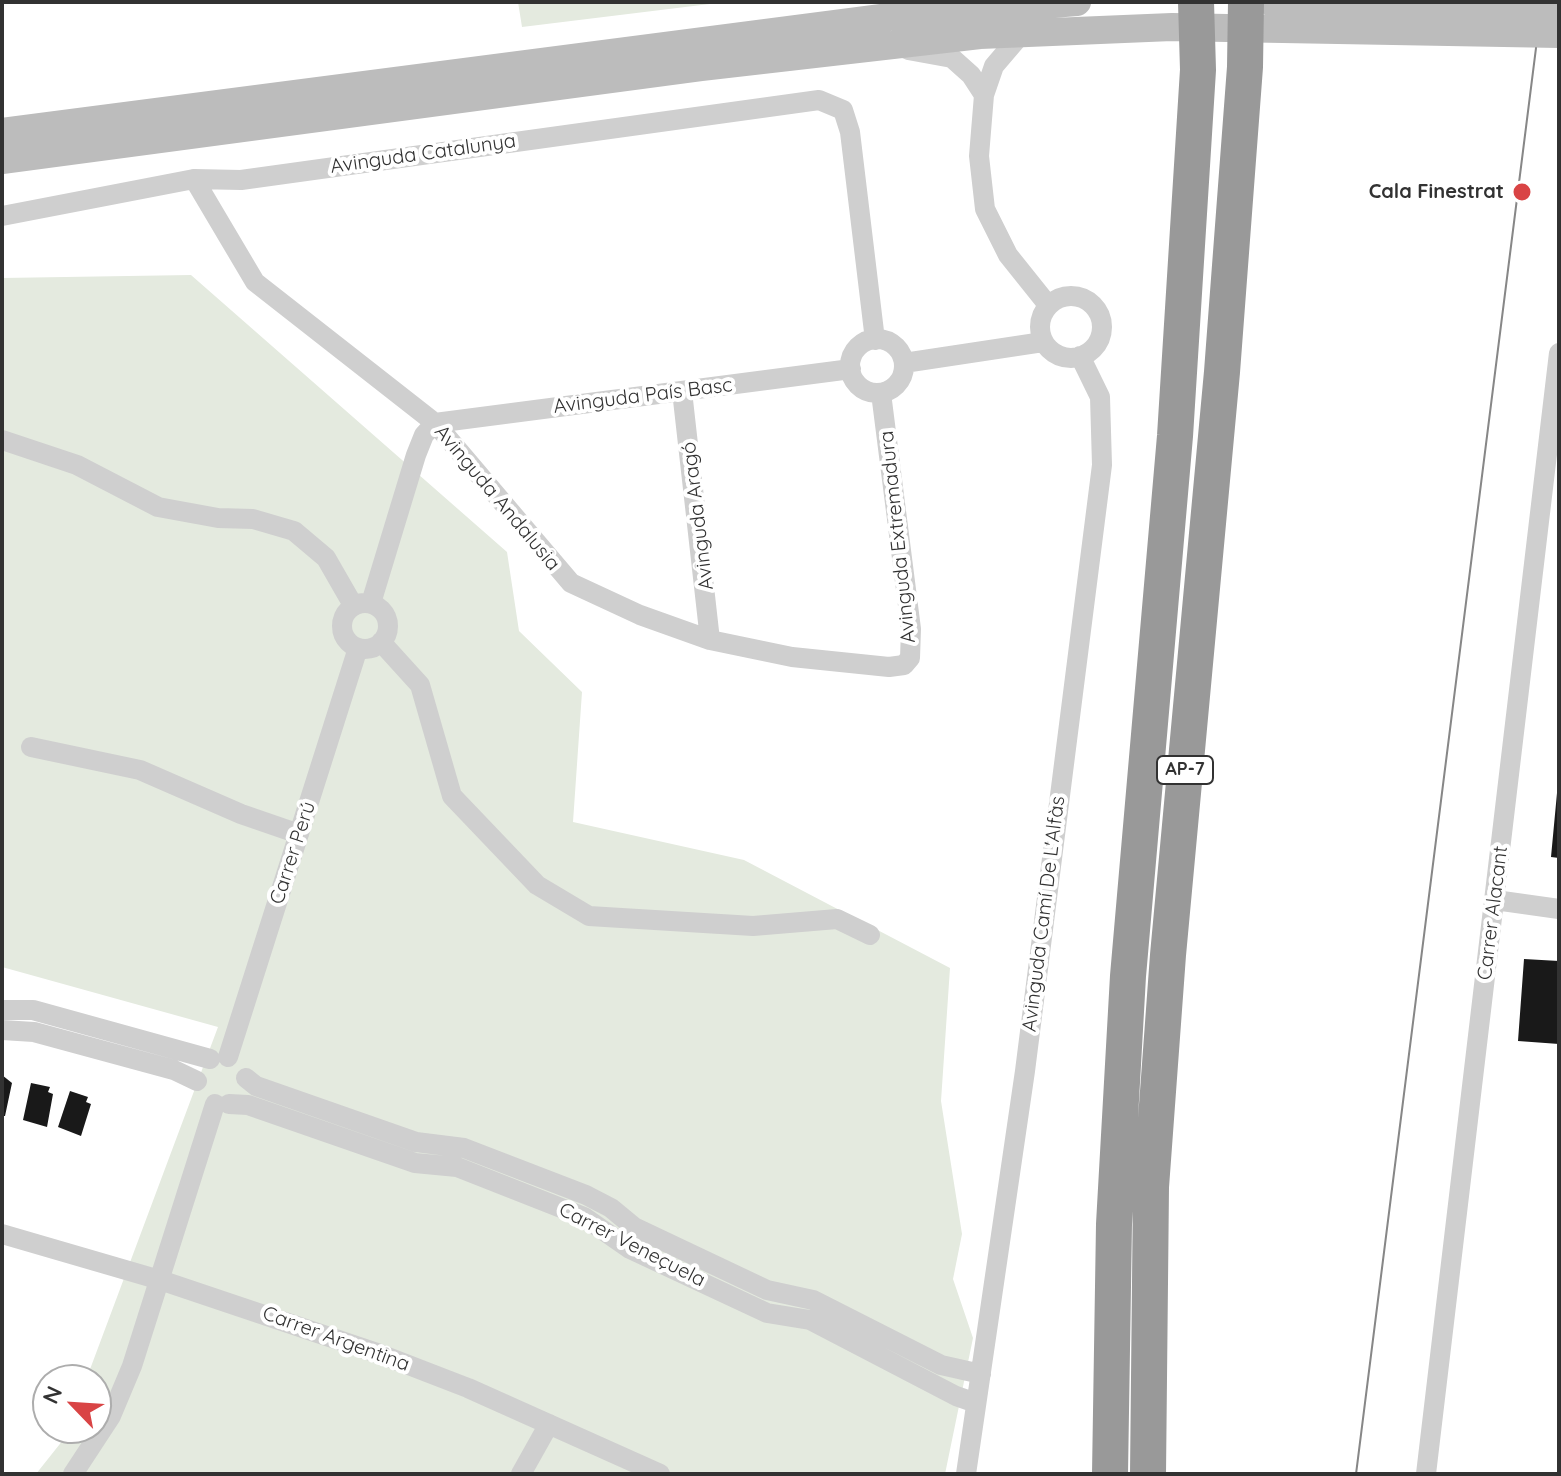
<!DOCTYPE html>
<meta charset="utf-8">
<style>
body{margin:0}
#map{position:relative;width:1561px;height:1476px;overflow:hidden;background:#fff;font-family:Quicksand,sans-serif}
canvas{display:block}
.frame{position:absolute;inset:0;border:4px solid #323232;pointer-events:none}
.north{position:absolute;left:32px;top:1364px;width:80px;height:80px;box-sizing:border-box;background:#fff;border:2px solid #adadad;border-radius:50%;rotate:295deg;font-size:22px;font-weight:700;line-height:32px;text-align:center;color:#323232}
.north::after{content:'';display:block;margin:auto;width:28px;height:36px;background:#d94445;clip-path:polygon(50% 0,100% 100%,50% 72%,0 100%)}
</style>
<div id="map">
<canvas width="1561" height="1476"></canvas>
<div class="frame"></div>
<div class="north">N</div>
</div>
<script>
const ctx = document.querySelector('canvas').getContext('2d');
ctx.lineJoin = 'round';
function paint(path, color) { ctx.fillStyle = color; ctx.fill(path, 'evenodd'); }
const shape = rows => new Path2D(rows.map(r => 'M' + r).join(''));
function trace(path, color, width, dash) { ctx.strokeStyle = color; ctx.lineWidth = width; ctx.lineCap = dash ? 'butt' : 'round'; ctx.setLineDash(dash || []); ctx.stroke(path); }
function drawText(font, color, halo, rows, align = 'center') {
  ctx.font = font + ' Quicksand,sans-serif'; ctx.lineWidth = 8; ctx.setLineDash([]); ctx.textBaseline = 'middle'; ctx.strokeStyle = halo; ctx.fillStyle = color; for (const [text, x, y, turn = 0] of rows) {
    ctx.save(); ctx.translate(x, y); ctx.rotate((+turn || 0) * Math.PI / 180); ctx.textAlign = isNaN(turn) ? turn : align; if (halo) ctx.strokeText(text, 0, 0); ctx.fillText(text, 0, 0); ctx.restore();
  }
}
paint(shape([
 [518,2,726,2,522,27],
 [191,275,507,552,519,631,582,692,573,822,744,860,950,968,941,1101,962,1234,953,1279,973,1338,945,1474,36,1474,63,1440,68,1428,96,1428,96,1380,86,1380,218,1027,2,967,2,278]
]), '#e4eadf');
paint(shape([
 [1557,793,1559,793,1559,858,1551,857],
 [1524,959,1559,961,1559,1044,1518,1041],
 [2,1075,12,1083,5,1116,2,1116],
 [31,1083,50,1087,48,1092,53,1094,47,1127,23,1120],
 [70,1091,88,1097,86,1102,91,1104,81,1136,58,1127]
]), '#191919');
trace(shape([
 [1023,32,994,66,984,95,979,156,985,209,1008,255,1048,305],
 [908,50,952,58,971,75,984,95],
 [194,179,255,282,435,423,571,583,640,615,710,640,792,657,889,667,904,665,910,658,911,629,881,393],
 [2,216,194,179,241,180,819,100,843,110,850,132,875,340],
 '1040 327a31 31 0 1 1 62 0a31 31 0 1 1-62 0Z',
 '850 366a27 27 0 1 1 54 0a27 27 0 1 1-54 0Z',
 [904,363,1043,342],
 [682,391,710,640],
 [2,440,77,465,158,507,218,518,253,519,294,531,326,558,353,605],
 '342 626a23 23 0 1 1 46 0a23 23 0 1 1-46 0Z',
 [371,603,416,455,424,435,435,423,851,369],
 [381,642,420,685,452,796,537,885,589,916,753,926,837,919,870,935],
 [31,747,140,770,241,814,299,834],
 [1495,900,1559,909],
 [2,1010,33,1010,210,1059],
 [2,1030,34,1032,174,1070,197,1081],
 [228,1057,358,648],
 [246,1078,256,1086,416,1142,464,1148,586,1195,611,1208,634,1227,767,1290,813,1300,941,1365,981,1374],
 [229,1104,248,1105,415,1163,457,1167,584,1217,630,1249,767,1313,810,1320,956,1396,976,1403],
 [2,1234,160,1280,380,1354,468,1388,660,1474],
 [73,1474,111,1416,132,1366,215,1104],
 [521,1474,549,1424],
 [966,1474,1025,1071,1102,465,1100,397,1080,356],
 [1426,1474,1559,353]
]), '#cfcfcf', 20);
trace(shape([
 [1271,2,1559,7],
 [2,132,889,17,1077,2],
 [2,160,701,67,980,35,1172,27,1559,34]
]), '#bcbcbc', 28);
trace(shape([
 [1110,1474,1114,1224,1128,976,1175,436,1198,70,1196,2],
 [1148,1474,1151,1187,1168,955,1222,372,1245,67,1246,2]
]), '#999', 36);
trace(shape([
 [1356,1474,1536,48]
]), '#878787', 2);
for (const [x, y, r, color] of [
 [1522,192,10,"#d94445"]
]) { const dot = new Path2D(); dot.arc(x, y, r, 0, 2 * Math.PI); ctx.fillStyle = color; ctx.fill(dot); trace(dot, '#fff', 3); }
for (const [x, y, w] of [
 [1185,770,56]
]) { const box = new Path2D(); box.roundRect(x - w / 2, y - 14, w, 28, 6); ctx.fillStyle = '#fff'; ctx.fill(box); trace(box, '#323232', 2); }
drawText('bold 18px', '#323232', null, [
 ["AP-7",1185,770]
]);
drawText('20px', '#323232', '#fff', [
 ["Avinguda Catalunya",423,154,-8],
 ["Avinguda País Basc",643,396,-7],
 ["Avinguda Andalusia",497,498,50],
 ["Avinguda Aragó",698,516,-97],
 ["Avinguda Extremadura",898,537,-96],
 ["Carrer Perú",293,853,-72],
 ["Carrer Alacant",1493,913,-83],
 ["Avinguda Camí De L'Alfàs",1044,914,-83],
 ["Carrer Veneçuela",632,1245,27],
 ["Carrer Argentina",336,1339,20]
]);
drawText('bold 20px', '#323232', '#fff', [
 ["Cala Finestrat",1504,192]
], 'right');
</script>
